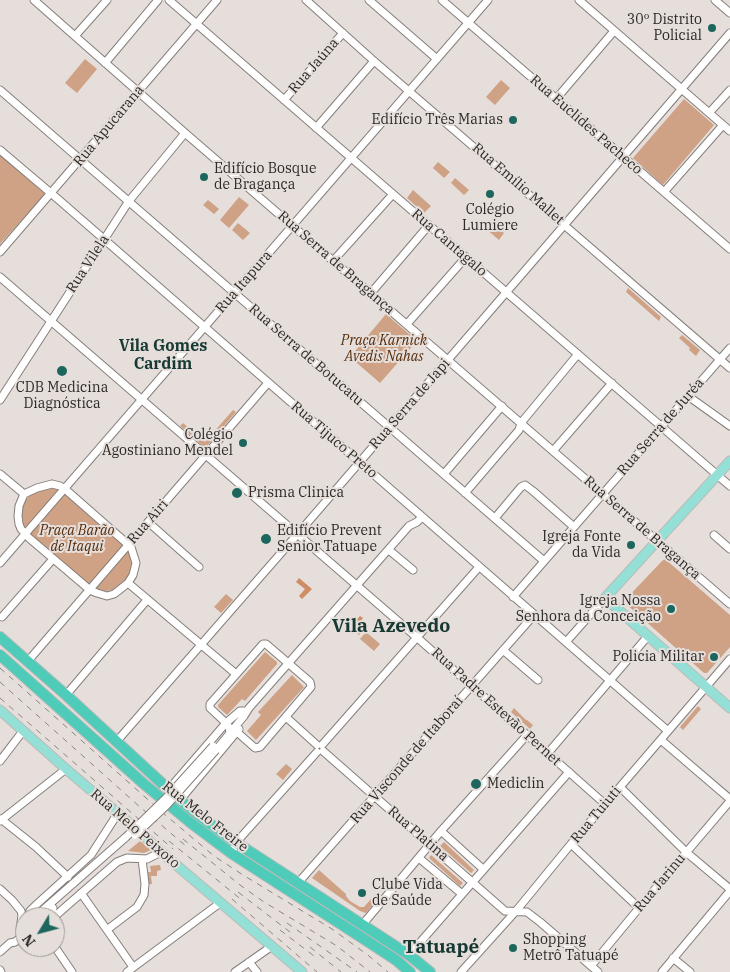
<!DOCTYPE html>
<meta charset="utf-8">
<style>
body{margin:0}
#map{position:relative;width:730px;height:972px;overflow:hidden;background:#e5deda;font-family:"IBM Plex Serif",serif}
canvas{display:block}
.north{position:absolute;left:15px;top:907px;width:50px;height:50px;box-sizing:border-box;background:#e5deda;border:1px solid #9b9692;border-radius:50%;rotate:233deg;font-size:14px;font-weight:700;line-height:20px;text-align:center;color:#2b2927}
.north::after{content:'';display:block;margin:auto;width:18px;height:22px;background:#1d665d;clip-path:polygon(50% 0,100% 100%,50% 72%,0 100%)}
</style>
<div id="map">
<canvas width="730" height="972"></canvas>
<div class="north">N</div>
</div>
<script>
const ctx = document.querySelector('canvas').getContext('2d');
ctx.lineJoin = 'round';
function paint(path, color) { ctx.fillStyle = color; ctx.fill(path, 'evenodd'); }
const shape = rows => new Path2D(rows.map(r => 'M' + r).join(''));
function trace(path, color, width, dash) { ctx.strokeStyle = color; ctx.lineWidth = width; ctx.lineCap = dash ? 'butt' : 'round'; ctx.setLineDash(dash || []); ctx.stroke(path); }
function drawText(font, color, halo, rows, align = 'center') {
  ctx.font = font + ' "IBM Plex Serif",serif'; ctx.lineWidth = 4; ctx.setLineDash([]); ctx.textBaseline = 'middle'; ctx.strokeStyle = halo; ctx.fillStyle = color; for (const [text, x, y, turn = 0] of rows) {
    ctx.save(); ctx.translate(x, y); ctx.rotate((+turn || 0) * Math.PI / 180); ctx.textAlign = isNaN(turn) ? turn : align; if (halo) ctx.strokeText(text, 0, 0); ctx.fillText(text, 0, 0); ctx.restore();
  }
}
paint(shape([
 [85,59,97,69,77,93,65,83],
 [501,80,510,88,495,105,486,97],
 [684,99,714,125,663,185,633,158],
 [0,155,45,194,0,244],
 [438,162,450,172,444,178,433,168],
 [455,178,469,190,464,195,451,183],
 [413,190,431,206,424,213,407,198],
 [239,197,249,205,229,228,220,220],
 [208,200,219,209,214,214,203,205],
 [238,223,250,233,243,240,232,230],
 [492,223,504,233,499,240,486,229],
 [628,288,661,317,659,321,626,292],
 [386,314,417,341,380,383,350,357],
 [682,335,700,350,696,356,689,350,690,348,679,338],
 [233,410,236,412,207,446,204,447,180,426,183,423,205,442],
 [46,488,60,489,25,530,22,521,21,511,25,501,32,493],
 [65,493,124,544,89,585,30,534],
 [129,549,132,562,131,569,129,576,125,582,120,587,113,590,106,591,93,589],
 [665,559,730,615,730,647,707,673,704,673,625,603,625,600,662,561],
 [226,594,233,600,221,613,214,607],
 [366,632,380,644,374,651,360,639],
 [265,652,277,662,277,664,245,701,242,699,227,715,218,707,218,705],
 [292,675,304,687,256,740,247,731,261,715,258,712],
 [698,706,701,709,683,730,680,727],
 [514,708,526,720,527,720,533,725,530,729,511,712],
 [286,764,292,769,283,780,276,774],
 [140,841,151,850,144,853,128,851],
 [444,842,474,870,471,873,440,846],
 [431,855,463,883,460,886,429,858],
 [160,865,161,870,157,871,157,876,151,876,152,884,149,884,148,872,151,872,150,866],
 [319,870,346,894,346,896,350,901,360,907,364,907,377,892,381,895,366,913,360,911,312,878]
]), '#cfa185');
paint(shape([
 [299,578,312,589,302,599,299,596,305,589,296,582],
 [360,616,363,618,356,627,362,632,359,635,350,628]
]), '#ce8d64');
const minor = shape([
 [34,0,185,133,730,604],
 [169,0,730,486],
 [306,0,374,61,730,368],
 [369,0,437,59],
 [442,0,730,249],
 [579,0,730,131],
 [715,0,730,13],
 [75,36,107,0],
 [105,63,158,0],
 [0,90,544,561],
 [556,99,614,31],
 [284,100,343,33],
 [709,113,730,90],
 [316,128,374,61],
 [0,150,59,200,668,731],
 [664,192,723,125],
 [0,252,217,0],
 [333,261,393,194],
 [0,277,421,641,606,805],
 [371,293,429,225],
 [407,324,466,257],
 [688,396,730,426],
 [0,400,129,201,185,133],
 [553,451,612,383],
 [0,474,24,494],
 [444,474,502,406],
 [52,484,60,486,65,489,131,547,136,563,133,575,128,583,118,591,114,594,107,596,97,593,90,590,29,538,21,529,19,524,18,516,19,506,24,494,37,488,52,484],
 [465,493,519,430,521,423,578,354],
 [495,518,521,487,525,485,533,491,574,527],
 [148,522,199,567],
 [714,535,730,549],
 [389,550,413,570],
 [0,563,488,0],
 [128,583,236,674],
 [513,597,730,348],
 [2,617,53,559],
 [566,642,605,598],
 [503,650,538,680],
 [28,661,268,383],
 [66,695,147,600],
 [286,717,317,745],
 [230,733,229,727,226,723,210,708,210,704,263,644,266,644,310,682,311,687,260,747,255,748,237,732],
 [661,740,730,799],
 [117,741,302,529,730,33],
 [322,745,479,567],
 [216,750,244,716,249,708,409,526,417,522,422,517],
 [323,751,505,911,527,912,540,922,598,972],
 [548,753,648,636],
 [0,761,23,731],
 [620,787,686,852,730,889],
 [169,789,226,723,240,711,245,711],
 [180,800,239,729],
 [1,819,36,847,68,877],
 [0,821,66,769],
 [441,831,483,869],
 [571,844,639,908],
 [231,853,241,837,317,752],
 [419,858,462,894],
 [298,883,534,615],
 [0,889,12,900,21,911,22,915,20,930],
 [81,893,133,967],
 [27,917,30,911,37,904,91,855,118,813],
 [35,917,126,837],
 [49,917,53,908],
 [54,917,117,862,127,858,147,859,161,852],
 [363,924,441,831,527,735],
 [108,929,137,907,144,895,145,884,142,859],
 [55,947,72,972],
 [0,952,10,943,15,942,25,933],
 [409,955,569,772],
 [673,958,690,972],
 [249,962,257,972],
 [591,966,639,908,730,801],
 [0,970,1,972],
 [127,972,220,903],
 [235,972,272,946],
 [461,972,516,911,571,844,730,659],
 [662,972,730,891]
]);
const major = shape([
 [730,461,605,598,730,708],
 [0,710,66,769,142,834,161,852,302,972]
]);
const highway = shape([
 [0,637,66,695,180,800,205,820,232,840,409,955,430,972],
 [0,655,144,784,191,823,231,853,367,941,396,960,410,972]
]);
trace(minor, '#857f7b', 9);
trace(major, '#bbbbba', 11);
trace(highway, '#bbbbba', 12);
trace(minor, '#fff', 7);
trace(major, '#95e0d6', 9);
trace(highway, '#4fcbba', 10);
trace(shape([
 [0,668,163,813,214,856,243,875,332,929,369,956,388,972],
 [0,682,140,807,186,846],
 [0,698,173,849],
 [183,839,240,885,264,902,337,946,370,972],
 [169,841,243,901],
 [238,892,290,932],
 [232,899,317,972],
 [287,923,357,972],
 [280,930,314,956],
 [310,947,341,972]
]), '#8a8683', 1, [6, 6]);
const minorBridge = shape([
 [135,835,166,806,216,750],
 [126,837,166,798,213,746]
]);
trace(minorBridge, '#857f7b', 9, []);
trace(minorBridge, '#fff', 7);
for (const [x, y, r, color] of [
 [712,28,5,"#1d665d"],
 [513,120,5,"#1d665d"],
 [204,177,5,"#1d665d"],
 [490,194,5,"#1d665d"],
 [62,371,6,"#1d665d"],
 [243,443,5,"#1d665d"],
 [237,493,6,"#1d665d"],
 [266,539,6,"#1d665d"],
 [631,545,5,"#1d665d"],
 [671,609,5,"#1d665d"],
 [714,657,5,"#1d665d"],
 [476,784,6,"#1d665d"],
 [362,893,5,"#1d665d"],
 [513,948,5,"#1d665d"]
]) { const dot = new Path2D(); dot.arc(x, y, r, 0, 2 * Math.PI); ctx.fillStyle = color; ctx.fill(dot); trace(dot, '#e5deda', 2); }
drawText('14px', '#2b2927', '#e5deda', [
 ["30º Distrito",702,20],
 ["Policial",702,36],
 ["Edifício Três Marias",503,120],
 ["Edifício Bosque",214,169,"left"],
 ["de Bragança",214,185,"left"],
 ["Colégio",490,210,"center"],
 ["Lumiere",490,226,"center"],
 ["CDB Medicina",62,388,"center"],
 ["Diagnóstica",62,404,"center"],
 ["Colégio",233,435],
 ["Agostiniano Mendel",233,451],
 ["Prisma Clinica",248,493,"left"],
 ["Edifício Prevent",277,531,"left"],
 ["Senior Tatuape",277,547,"left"],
 ["Igreja Fonte",621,537],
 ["da Vida",621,553],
 ["Igreja Nossa",661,601],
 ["Senhora da Conceição",661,617],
 ["Policia Militar",704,657],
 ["Mediclin",487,784,"left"],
 ["Clube Vida",372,885,"left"],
 ["de Saúde",372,901,"left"],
 ["Shopping",523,940,"left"],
 ["Metrô Tatuapé",523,956,"left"]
], 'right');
drawText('14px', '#2b2927', '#e5deda', [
 ["Rua Jaúna",314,66,-49],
 ["Rua Euclides Pacheco",586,125,41],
 ["Rua Apucarana",109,126,-50],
 ["Rua Emílio Mallet",518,184,41],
 ["Rua Cantagalo",449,243,41],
 ["Rua Serra de Bragança",336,263,41],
 ["Rua Vilela",88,264,-57],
 ["Rua Itapura",244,282,-49],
 ["Rua Serra de Botucatu",306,355,41],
 ["Rua Serra de Japi",410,404,-49],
 ["Rua Serra de Juréa",661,427,-49],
 ["Rua Tijuco Preto",334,440,41],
 ["Rua Airi",148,522,-49],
 ["Rua Serra de Bragança",642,528,41],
 ["Rua Padre Estevão Pernet",496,707,42],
 ["Rua Visconde de Itaboraí",407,760,-49],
 ["Rua Tuiuti",596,815,-50],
 ["Rua Melo Freire",205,817,38],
 ["Rua Melo Peixoto",135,829,41],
 ["Rua Platina",418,834,41],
 ["Rua Jarinu",660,883,-50]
]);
drawText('italic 14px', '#542a0a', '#e5deda', [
 ["Praça Karnick",384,341],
 ["Avedis Nahas",384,357],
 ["Praça Barão",77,531],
 ["de Itaqui",77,547]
]);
drawText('bold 16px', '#173833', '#e5deda', [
 ["Vila Gomes",163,346],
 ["Cardim",163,364]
]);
drawText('bold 19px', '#173833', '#e5deda', [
 ["Vila Azevedo",391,627],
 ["Tatuapé",441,948]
]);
</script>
